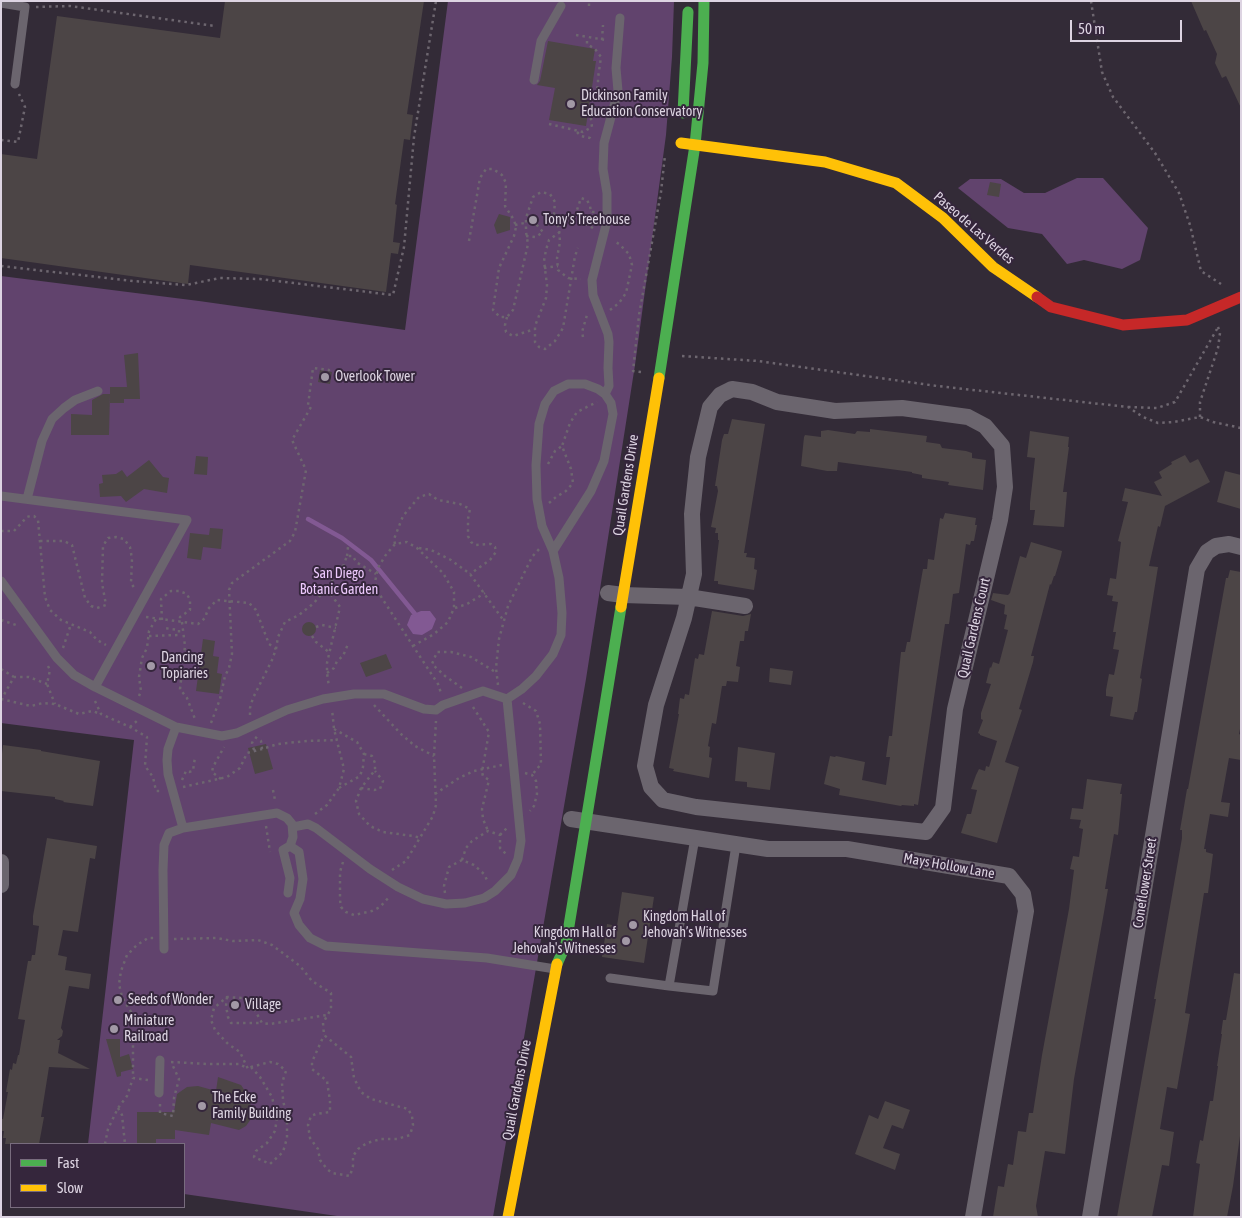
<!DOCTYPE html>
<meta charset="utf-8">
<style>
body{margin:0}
#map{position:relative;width:1242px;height:1218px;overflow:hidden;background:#332b37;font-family:"Asap Condensed",sans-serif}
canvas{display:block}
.frame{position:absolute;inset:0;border:2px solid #ddd4e2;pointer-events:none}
.legend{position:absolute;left:10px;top:1143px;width:175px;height:65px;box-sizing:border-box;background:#35263c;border:1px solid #786c7e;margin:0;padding:6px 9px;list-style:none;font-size:15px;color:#ddd4e2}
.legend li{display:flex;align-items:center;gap:10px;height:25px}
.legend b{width:25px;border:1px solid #786c7e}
.scale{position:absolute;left:1070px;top:20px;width:112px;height:22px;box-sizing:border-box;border:2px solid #ddd4e2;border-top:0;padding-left:6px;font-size:15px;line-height:18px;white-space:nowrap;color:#ddd4e2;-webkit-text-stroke:4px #35263c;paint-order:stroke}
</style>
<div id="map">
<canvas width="1242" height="1218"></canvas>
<div class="frame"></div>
<ul class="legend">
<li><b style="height:6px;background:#4caf50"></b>Fast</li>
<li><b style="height:6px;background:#ffc107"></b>Slow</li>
</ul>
<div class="scale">50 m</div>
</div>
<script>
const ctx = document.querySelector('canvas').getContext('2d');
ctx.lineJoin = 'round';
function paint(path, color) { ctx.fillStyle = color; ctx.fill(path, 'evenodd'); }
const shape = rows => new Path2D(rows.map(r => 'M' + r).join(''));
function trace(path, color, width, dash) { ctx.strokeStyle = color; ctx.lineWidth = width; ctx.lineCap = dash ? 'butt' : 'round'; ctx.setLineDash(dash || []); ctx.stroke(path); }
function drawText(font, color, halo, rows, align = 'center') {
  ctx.font = font + ' "Asap Condensed",sans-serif'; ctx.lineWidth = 4; ctx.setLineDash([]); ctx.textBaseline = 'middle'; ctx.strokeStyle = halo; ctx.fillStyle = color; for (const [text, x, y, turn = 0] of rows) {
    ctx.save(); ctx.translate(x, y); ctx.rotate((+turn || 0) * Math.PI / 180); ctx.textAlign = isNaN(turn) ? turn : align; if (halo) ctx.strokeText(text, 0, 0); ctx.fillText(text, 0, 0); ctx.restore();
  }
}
paint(shape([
 [448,1,674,1,672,57,666,135,635,365,586,679,493,1217,344,1217,184,1194,184,1144,88,1144,134,740,1,723,1,276,199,301,405,330],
 [1077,178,1103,178,1148,228,1140,260,1122,269,1084,260,1067,264,1042,234,1008,228,958,188,970,179,1001,179,1024,193,1045,193]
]), '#61436d');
paint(shape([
 [421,611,430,611,436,619,432,629,422,635,413,634,407,625,411,615]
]), '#825993');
trace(shape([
 [308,519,342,538,371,560,415,614]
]), '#825993', 4.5);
paint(shape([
 [225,1,424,1,407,114,413,115,410,140,404,139,395,204,397,205,393,242,400,243,398,254,391,253,386,292,190,265,188,284,1,258,1,154,37,159,57,16,220,38],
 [1191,1,1241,1,1241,108,1226,76,1222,78,1215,63,1217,54,1206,30,1204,31],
 [548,41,595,49,593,61,596,61,586,126,549,120,555,88,537,85,540,81],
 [990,182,1001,184,999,197,987,195],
 [499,214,510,217,510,230,497,234,494,225],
 [138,353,140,399,124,399,124,403,110,403,110,387,127,387,124,355],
 [320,370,332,372,330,384,318,382],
 [103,394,110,394,109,435,71,435,71,414,92,415,92,400],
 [732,419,765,424,744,553,747,553,746,557,755,558,754,569,757,570,754,590,718,584,718,581,714,581,719,540,718,540,718,533,715,533,716,528,711,527,718,491,717,486,715,486,722,440,724,434,728,434],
 [870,429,927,436,926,442,940,444,942,448,966,451,972,453,972,458,986,460,983,490,948,485,949,482,922,478,922,475,912,473,912,472,838,462,837,471,827,471,801,466,804,437,805,435,821,437,821,431,828,430,855,434,857,431,870,432],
 [1030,431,1069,437,1068,447,1069,447,1063,492,1067,492,1064,527,1033,525,1035,510,1030,510,1030,503,1035,458,1027,457],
 [1185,455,1190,463,1198,459,1210,482,1165,506,1160,527,1158,526,1149,566,1158,567,1140,678,1142,679,1137,712,1135,712,1133,720,1110,716,1113,697,1106,696,1106,690,1109,674,1114,675,1119,650,1113,649,1116,632,1113,632,1118,602,1112,601,1113,596,1107,595,1110,578,1116,579,1121,542,1118,541,1128,502,1122,501,1125,488,1162,496,1154,482,1162,478,1159,472,1172,464,1171,462],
 [196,456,208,457,207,475,194,474],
 [149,460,163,477,169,478,167,493,144,489,126,502,121,496,100,497,99,484,103,483,102,475,116,474,122,470,127,477],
 [1225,471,1241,475,1241,509,1217,502],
 [945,513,976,518,975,525,977,525,974,541,971,541,970,545,966,544,959,593,953,594,949,624,945,624,918,805,914,804,914,806,902,805,901,806,839,795,840,789,824,784,830,756,835,757,836,756,865,762,862,780,886,785,890,757,886,757,889,736,892,736,901,652,905,652,907,642,910,642,923,569,927,569,928,559,934,560,940,518,943,519],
 [210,528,223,529,221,549,203,547,201,560,187,558,190,533,209,535],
 [1031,542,1062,551,1061,556,1055,576,1054,576,1051,585,1050,584,1031,656,1034,656,1033,662,1019,709,1022,710,1005,762,1019,767,997,843,961,833,967,814,971,814,977,790,971,789,976,775,979,769,985,771,986,766,989,767,997,741,980,735,980,734,978,733,983,720,981,719,981,713,991,684,986,683,990,667,991,668,993,662,999,664,1008,630,1004,629,1007,615,1004,614,1005,605,991,600,993,593,1008,595,1010,593,1020,556,1026,558],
 [1230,570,1241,572,1241,724,1239,734,1241,735,1241,760,1229,758,1221,802,1230,803,1228,817,1210,814,1204,849,1206,849,1206,852,1213,854,1208,893,1204,893,1185,1013,1190,1014,1177,1089,1167,1087,1160,1129,1174,1132,1169,1166,1162,1165,1152,1217,1117,1217,1156,999,1154,999,1182,838,1182,830,1180,830,1187,789,1188,789,1226,578,1228,578],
 [712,611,743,616,751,614,748,631,745,631,744,641,740,641,736,666,740,667,738,682,727,681,726,686,722,686,716,724,712,723,708,746,710,747,709,757,712,758,709,778,673,771,674,769,669,768,679,714,678,714,680,698,684,699,685,694,689,695,695,658,698,659,699,654,704,655],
 '302 629a7 7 0 1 1 14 0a7 7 0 1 1-14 0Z',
 [203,639,215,641,213,656,219,657,217,673,222,674,219,694,196,691],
 [386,654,392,668,366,677,360,663],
 [770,668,793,671,791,685,769,682],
 [266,744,273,769,255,774,248,748],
 [3,745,41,750,41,751,100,761,93,806,63,802,64,801,55,799,55,797,1,791,1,762],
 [738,747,775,753,770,790,747,787,747,782,735,781],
 [1087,779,1122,784,1120,794,1122,794,1118,835,1114,834,1105,889,1108,889,1103,918,1074,1079,1065,1154,1045,1151,1036,1206,1038,1217,993,1217,998,1186,1004,1187,1008,1164,1013,1165,1018,1131,1026,1132,1029,1113,1033,1113,1042,1055,1069,909,1074,870,1070,869,1073,856,1079,857,1083,829,1079,828,1081,820,1070,819,1072,808,1083,809],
 [47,838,97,846,95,859,90,858,78,932,63,930,58,955,67,957,65,970,91,974,89,989,69,986,61,1028,63,1031,62,1036,57,1040,60,1040,58,1053,90,1069,49,1067,41,1117,44,1117,39,1144,5,1144,6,1138,3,1138,4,1131,1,1131,1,1119,3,1119,8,1092,6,1092,10,1069,12,1070,13,1063,16,1064,18,1055,19,1055,25,1020,18,1019,28,961,31,961,32,955,35,955,39,926,33,925,33,916],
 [622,892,654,897,644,963,602,957,607,924,617,926],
 [1234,973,1241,974,1241,1129,1233,1186,1227,1217,1193,1217,1200,1164,1196,1163,1200,1140,1203,1141,1210,1101,1213,1101,1218,1066,1217,1066,1222,1034,1221,1034,1223,1020,1226,1020],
 [106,1039,120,1039,120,1057,129,1054,133,1069,121,1072,121,1076,117,1077],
 [218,1077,241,1085,249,1097,252,1111,251,1119,246,1126,239,1130,211,1123,209,1135,175,1130,175,1139,156,1139,156,1144,137,1144,137,1112,174,1112,177,1094,187,1087,198,1086,216,1091],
 [885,1101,910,1110,903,1129,892,1125,883,1148,900,1154,895,1170,855,1154,869,1115,878,1119]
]), '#4c4546');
trace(shape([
 [1091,1,1102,72,1113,97,1155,153,1179,193,1190,225,1201,271,1221,284],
 [589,6,589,1],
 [36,7,70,6,215,26],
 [576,35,606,40],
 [602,40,603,25],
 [549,124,583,132,592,127,591,119,594,96,598,86,598,78,601,57,595,49,587,44,587,37],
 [577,132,581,136,590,138,593,141],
 [1,140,18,142,25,107,19,94],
 [582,222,591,212],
 [593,228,582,222,578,215,577,210,581,198,587,200,590,206,591,212,595,212],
 [560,232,549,240,546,250,544,261,547,285,546,298,535,326,535,342,539,347,545,349,555,341,563,328,575,256,578,248],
 [526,236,536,237,543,232,536,224,529,222],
 [469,241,480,178,486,169,493,169,502,175,506,183,505,206,514,220,516,227,514,236,499,268,493,310,500,317,507,317,513,310,528,244,526,232,526,218,533,197,541,192,550,194,555,202,554,213,559,229,560,242,557,258,558,270,568,278,581,279],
 [1,266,133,281,186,285,220,278,260,279,393,295,404,247,414,137,436,1],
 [544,268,558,266],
 [610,310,619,303,626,293,632,265,629,254,619,244,614,241],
 [507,317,505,325,506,332,513,336,535,329],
 [583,337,582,332,587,315],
 [682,356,758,361,937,386,1128,407,1143,417,1158,423,1174,422,1200,417,1213,422,1241,428],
 [641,372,633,371,639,315,661,192,665,155],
 [1128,407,1157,408,1175,402,1217,329],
 [1200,417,1200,402,1218,348,1220,333,1218,327],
 [548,464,555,451,562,446],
 [549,503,556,497,566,491,573,483,571,469,562,446,570,423,577,412,597,402],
 [1,531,14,531,27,517,30,516,34,516,38,520,45,597,50,610,61,620,90,632,97,640,106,645],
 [40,541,64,541,72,545,85,598,91,606,97,608,106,605,102,583,103,546,108,538,116,537,124,539,130,547,132,559,131,583,135,589],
 [395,544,394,539,403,516,419,497,429,494,438,500,460,504,470,509,468,519,468,536,471,542,475,545,491,544,495,547,496,552,490,560,470,574],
 [419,548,431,550,451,560,470,574,504,621],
 [347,556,348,547],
 [342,569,349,573],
 [327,589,340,607,327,663,327,673,329,687],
 [455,608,467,604,485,593],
 [146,617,198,624,205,618,208,609,217,600,249,603,256,610,269,644,276,649],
 [1,620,19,626],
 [162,620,161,599,171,591,179,591,187,594,190,600,190,610,180,617,180,621],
 [182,622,185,646,180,689,187,698,195,719],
 [316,627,322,625,336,628],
 [149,636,179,635,179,630,164,628],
 [312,636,316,642,330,653],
 [413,646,434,634,448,622,454,608,454,592,443,573,417,548,407,542,395,544,385,556,378,568,375,582,378,592,413,646,438,684,441,693],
 [63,648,71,624],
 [48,666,50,670,47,684,55,704],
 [1,669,14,677],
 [327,673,334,668,337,661,343,656,348,644],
 [181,678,198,675],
 [498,685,496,668,499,639,508,606,532,557,540,548],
 [462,688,445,676,432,664,437,652,451,652,471,657,497,673],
 [139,696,141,691,139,677,142,658,147,648,149,631,156,619],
 [1,699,31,706,43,703,55,704,79,714,92,711,101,714],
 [1,700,14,677,29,677,47,684],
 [95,701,101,714,130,727,147,737,145,766,153,777,156,791,160,791],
 [523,703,536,711,540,724,541,764,532,775],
 [374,705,401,734,415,746,434,756],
 [473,707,489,732,482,772,483,776,489,780,482,809,483,819,488,831],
 [250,715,250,708,253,698,272,660,276,649,278,637,285,622,299,615,314,603,342,569,347,556,353,556,356,562,376,574],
 [211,723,220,699,225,676,229,668,232,654,229,590,232,583,290,541,295,532,306,470,292,440,311,407,308,405,313,368,329,370,329,371],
 [130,727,138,720],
 [334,729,357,742,364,754,363,767,360,776,339,788],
 [255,737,261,741,262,749,278,744,307,741,337,740],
 [254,750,252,743,254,739],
 [364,754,372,756,375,763,375,770,361,788,356,801,359,814,370,826,383,832,413,836,421,838],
 [525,773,532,775,536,781,537,794,534,806,530,811],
 [221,779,212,772,213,767,224,747],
 [182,780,186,771,189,772,193,771,195,757],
 [183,787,227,777,240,768,247,753,262,749],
 [361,788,374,790,380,789,383,781,375,771],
 [273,790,275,800],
 [435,794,459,778,474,771,502,765],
 [315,814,327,805,339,788,344,769,334,729,332,709],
 [266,826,270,852],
 [500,835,508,827],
 [462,860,466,848,472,841,488,831,500,835,500,848,507,855],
 [343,862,340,872,340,900,341,907,346,912,354,915,372,911,380,907,390,896],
 [392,870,406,861,433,816,436,805,434,756,436,721],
 [445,893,444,886,449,867,462,860,474,865,484,874,488,882],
 [174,939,217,938,233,941,258,940,272,945,300,966,312,981,331,993,331,1009,323,1023,324,1035,351,1057,354,1078,361,1092,371,1099,408,1109,412,1116,413,1125,410,1135,397,1139,381,1139,367,1143,358,1149,353,1156,353,1166,350,1176,332,1173,327,1169,320,1160,318,1149,310,1138,308,1125,311,1116,316,1114,330,1112,330,1101,327,1081,312,1069,312,1062,324,1035],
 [227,997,226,1006,228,1017,231,1023,262,1023],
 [140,1038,161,1039],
 [171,1062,207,1064,239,1064,247,1068],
 [251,1067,260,1077,272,1097,277,1118,275,1131,267,1143,256,1151,254,1157,270,1164,283,1152,287,1138,287,1122,283,1099,282,1083,286,1071,278,1064,270,1062,251,1067,248,1069,240,1052,228,1044,215,1030,211,1020,214,1008,227,997,242,998,252,1005,262,1023,270,1024,327,1015],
 [148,1080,133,1078,133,1045,126,1035,127,1027,131,1021,131,1012,122,997,119,984,121,971,127,955,137,945,148,938,154,938],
 [160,1104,160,1113,173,1116,174,1098,179,1079,172,1064],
 [118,1108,122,1115,125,1144],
 [105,1144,108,1129,118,1108,127,1096,133,1078]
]), '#6d666f', 2.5, [2.5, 4]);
trace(shape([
 [1,3,25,7,15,84],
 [534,80,541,41,561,6],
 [605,394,609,386,608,368,609,342,608,334,593,295,592,280,607,221,607,193,603,169,604,143,618,91,616,68,620,18],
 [1,496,187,520,95,687],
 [27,499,42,441,52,419,64,408,75,400,98,391],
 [1,581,57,658,74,675,95,687,176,727,222,736,237,733,287,710,323,699,354,694,384,694,424,709,436,710,443,705,483,691,507,699,522,689,536,676,553,654,561,635,562,613,559,578,553,551,542,526,537,499,536,465,539,424,545,404,554,391,568,384,585,384,598,389,605,394,611,403,613,414,604,461,591,491,553,551],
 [176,727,168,749,167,760,168,774,183,828],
 [293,827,308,824,316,828,370,869,398,887,423,899,446,904,465,903,484,898,495,891,511,875,518,859,521,841,507,699],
 [695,838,669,986,713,991,736,845],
 [288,893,290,878,283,850,290,846,299,852,303,879,300,899,294,913,299,925,310,938,326,946,487,958,555,969],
 [164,949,163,870,164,845,169,833,183,828,277,813,287,818,292,824,293,837,290,846],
 [610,978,669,986],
 [159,1093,160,1060]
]), '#6b656e', 9);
trace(shape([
 [732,389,752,392,777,402,835,411,902,408,968,417,985,426,1002,446,1005,487,1000,520,955,709,943,808,926,832,696,807,663,800,651,787,645,766,656,705,684,618,694,574,692,514,698,457,710,407,720,395,732,389],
 [608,593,623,595,688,597,745,606],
 [571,819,768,849,847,849,1009,876,1023,894,1026,911,973,1217],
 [1,862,1,885],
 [1090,1217,1197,569,1207,552,1216,546,1229,544,1241,547]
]), '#6b656e', 16);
trace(shape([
 [683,113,688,12],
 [659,378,695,145,703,63,704,1],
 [557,964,566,944,621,607]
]), '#4caf50', 11);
trace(shape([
 [681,143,825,162,896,183,943,218,993,267,1037,297],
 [621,607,659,378],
 [508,1217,557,964]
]), '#ffc107', 11);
trace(shape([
 [1037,297,1051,307,1123,325,1187,320,1241,297]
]), '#c62828', 11);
trace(shape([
 [515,225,529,222]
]), '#6d666f', 2.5, [2.5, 4]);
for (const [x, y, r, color] of [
 [571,104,5,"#a299a6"],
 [533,220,5,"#a299a6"],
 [325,377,5,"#a299a6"],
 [151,666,5,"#a299a6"],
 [633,925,5,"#a299a6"],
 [626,941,5,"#a299a6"],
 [118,1000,5,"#a299a6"],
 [235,1005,5,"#a299a6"],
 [114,1029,5,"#a299a6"],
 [202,1106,5,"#a299a6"]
]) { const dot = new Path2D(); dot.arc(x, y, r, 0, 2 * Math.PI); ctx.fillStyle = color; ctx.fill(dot); trace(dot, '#35263c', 2); }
drawText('14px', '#ddd4e2', '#35263c', [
 ["Dickinson Family",581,96],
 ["Education Conservatory",581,112],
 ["Tony's Treehouse",543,220],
 ["Overlook Tower",335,377],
 ["Dancing",161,658],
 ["Topiaries",161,674],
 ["Kingdom Hall of",643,917],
 ["Jehovah’s Witnesses",643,933],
 ["Kingdom Hall of",616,933,"right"],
 ["Jehovah's Witnesses",616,949,"right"],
 ["Seeds of Wonder",128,1000],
 ["Village",245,1005],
 ["Miniature",124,1021],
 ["Railroad",124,1037],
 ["The Ecke",212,1098],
 ["Family Building",212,1114]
], 'left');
drawText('14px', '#ddd4e2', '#35263c', [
 ["Paseo de Las Verdes",974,228,41],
 ["Quail Gardens Drive",626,485,-81],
 ["Quail Gardens Court",974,628,-77],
 ["Mays Hollow Lane",949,866,10],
 ["Coneflower Street",1145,883,-81],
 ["Quail Gardens Drive",517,1090,-79]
]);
drawText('14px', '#edc9fd', '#35263c', [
 ["San Diego",339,574],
 ["Botanic Garden",339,590]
]);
</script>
